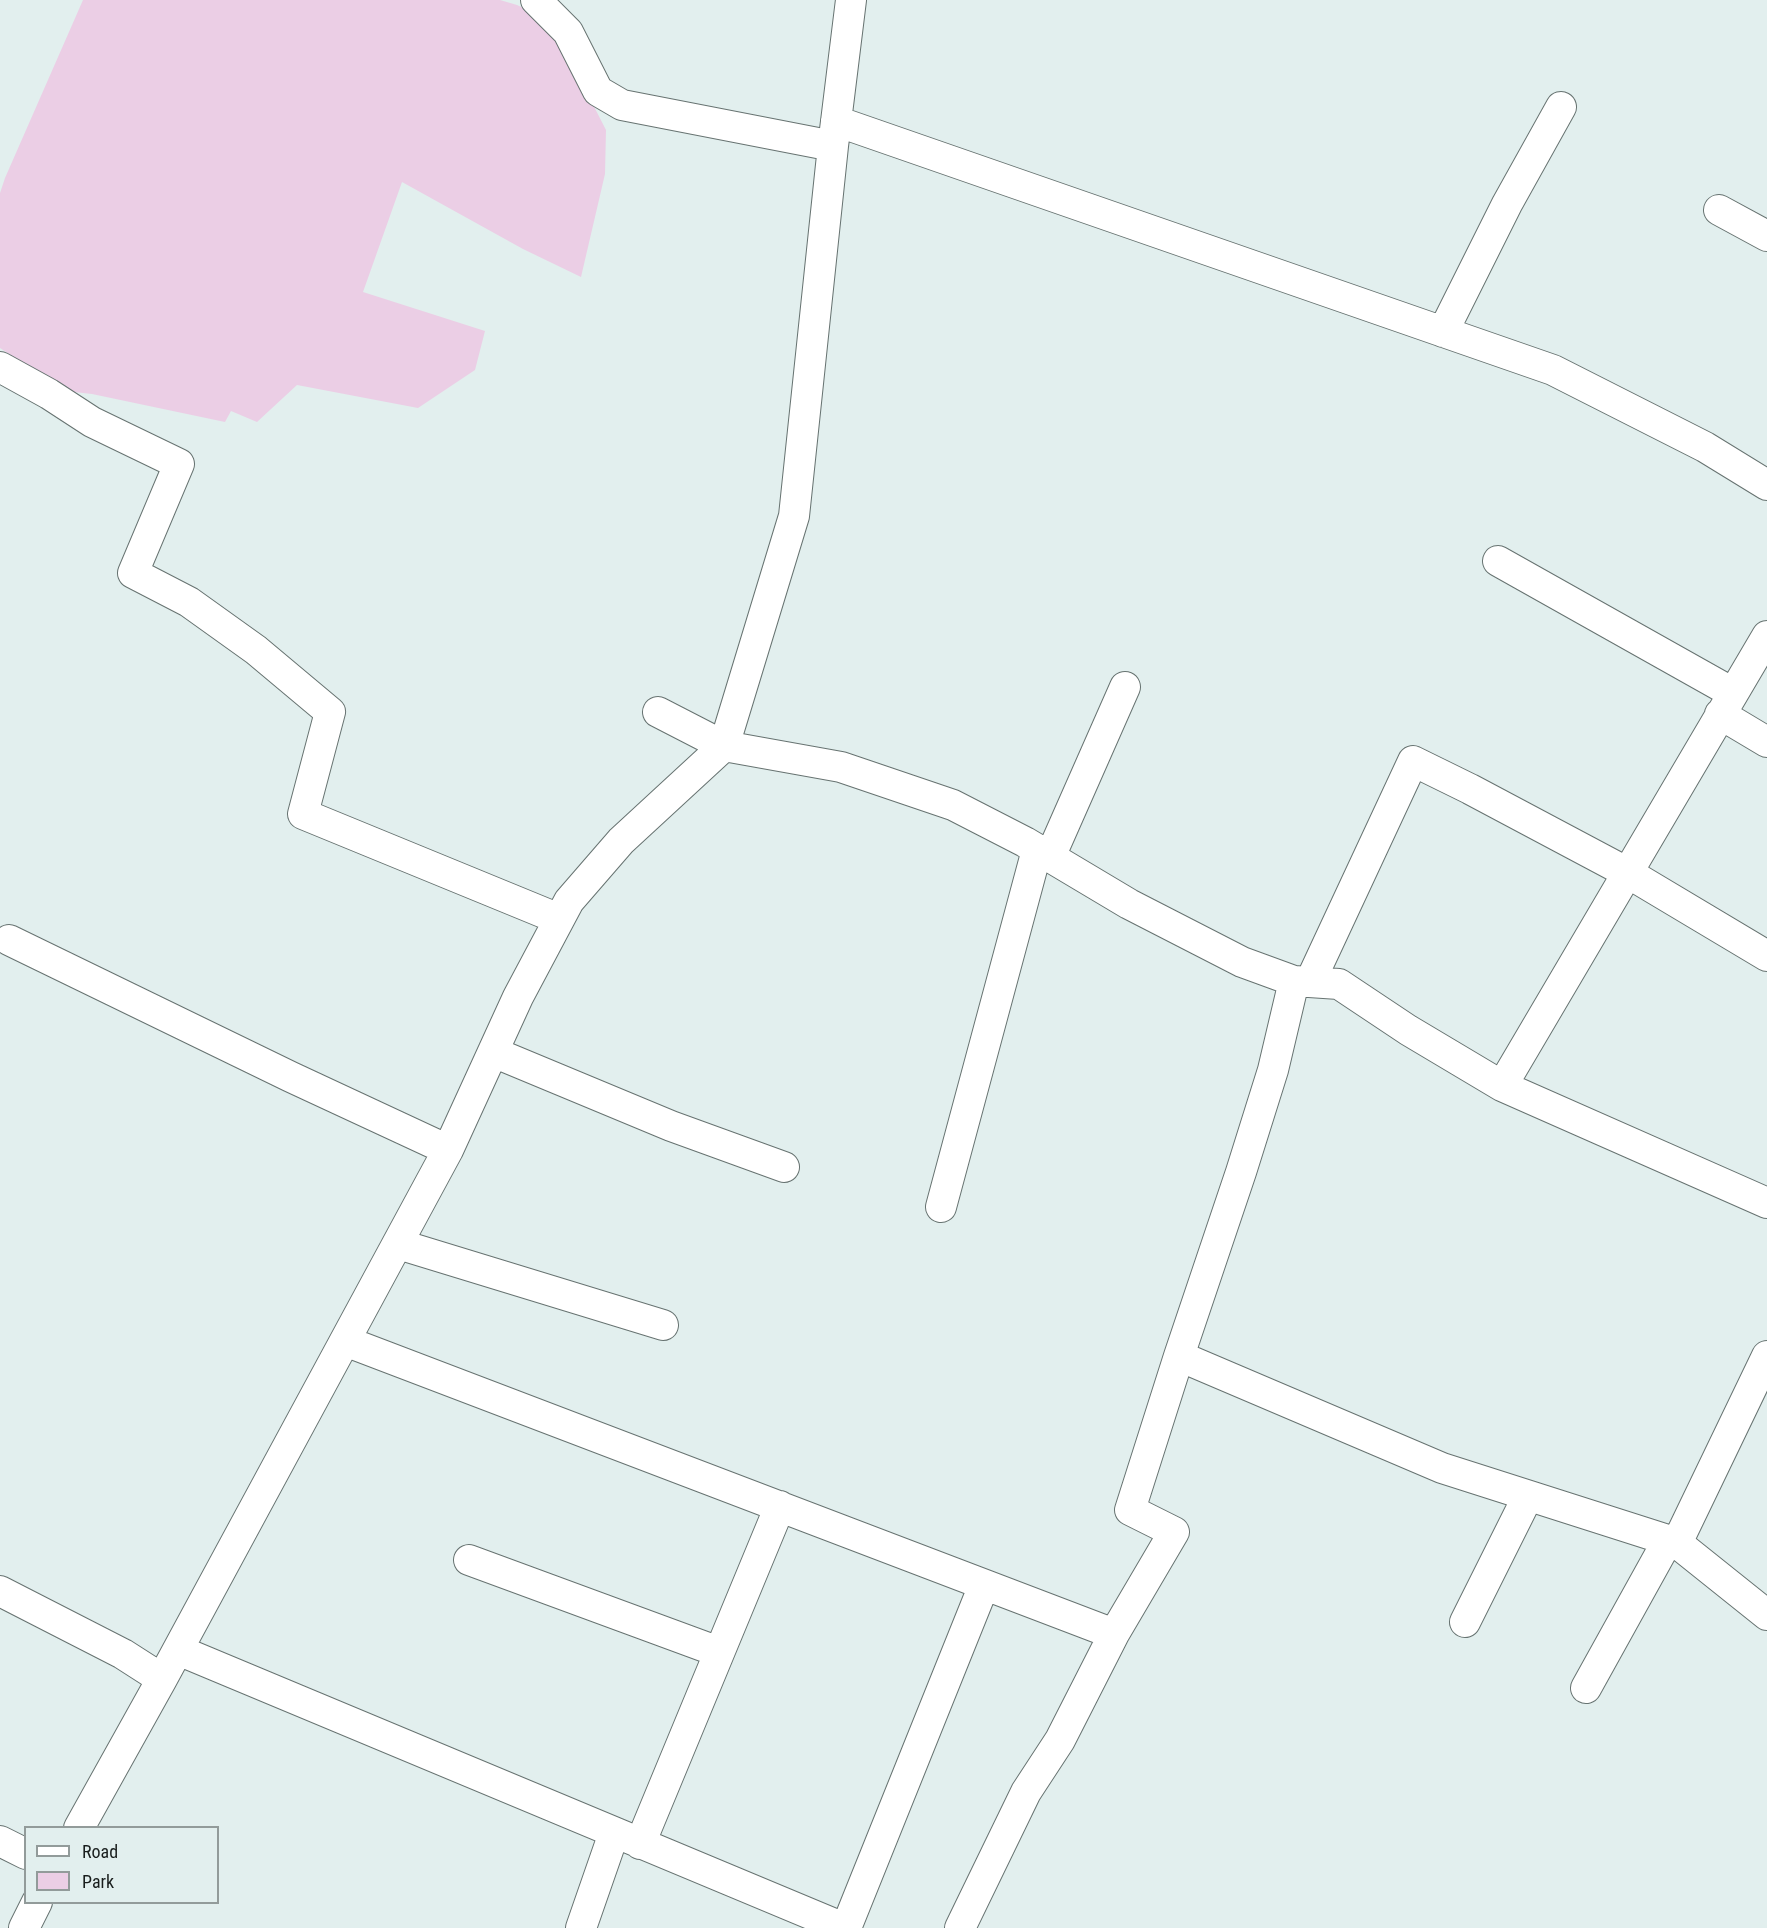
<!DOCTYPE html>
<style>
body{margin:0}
#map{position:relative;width:1767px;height:1928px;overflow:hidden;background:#e2efee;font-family:"Roboto Condensed",sans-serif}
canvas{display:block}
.legend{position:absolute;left:24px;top:1826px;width:195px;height:78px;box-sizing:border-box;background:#e2efee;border:2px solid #929b9a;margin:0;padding:8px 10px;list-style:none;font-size:18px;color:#191e1d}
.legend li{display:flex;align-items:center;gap:12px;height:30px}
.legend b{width:30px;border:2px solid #929b9a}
</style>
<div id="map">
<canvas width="1767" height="1928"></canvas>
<ul class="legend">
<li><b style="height:8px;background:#fff"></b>Road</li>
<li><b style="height:16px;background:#ebcee5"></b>Park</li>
</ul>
</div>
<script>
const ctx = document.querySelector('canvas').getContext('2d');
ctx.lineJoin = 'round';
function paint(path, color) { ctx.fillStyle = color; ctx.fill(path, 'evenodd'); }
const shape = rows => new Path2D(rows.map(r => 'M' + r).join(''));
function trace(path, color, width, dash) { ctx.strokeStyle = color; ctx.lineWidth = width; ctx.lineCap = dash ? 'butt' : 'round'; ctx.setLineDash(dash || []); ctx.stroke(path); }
paint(shape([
 [83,0,500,0,517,5,543,17,582,83,606,130,605,174,581,277,523,249,402,182,363,292,485,331,475,370,418,408,297,385,257,422,231,411,225,422,92,394,65,391,0,348,0,193,5,178]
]), '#ebcee5');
const minor = shape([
 [536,0,568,32,598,91,622,105,833,146],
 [836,121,1553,370,1705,447,1767,485],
 [1719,210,1767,236],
 [1443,332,1507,204,1561,107],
 [0,367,49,394,92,422,179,464,133,573,189,602,256,650,330,712,303,814,559,919],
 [1498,561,1733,693],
 [658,712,724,746,841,767,953,805,1025,842,1129,904,1242,962,1294,981,1339,984,1408,1030,1502,1086,1767,1203],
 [1720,714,1767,742],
 [1050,857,1125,687],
 [9,940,291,1077,448,1150],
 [1294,981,1273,1070,1241,1172,1179,1356,1442,1468,1677,1543,1767,1615],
 [1310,982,1413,761,1470,789,1628,873,1767,956],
 [493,1052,671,1126,784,1167],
 [1502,1086,1767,636],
 [941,1207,1037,850],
 [398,1244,663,1325],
 [345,1341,1114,1634,1060,1740,1026,1792,960,1928],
 [1677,1543,1767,1356],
 [469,1560,719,1652],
 [0,1591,123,1654,162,1679],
 [1465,1622,1528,1496],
 [1114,1634,1174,1532,1130,1510,1179,1356],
 [178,1650,844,1928],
 [1586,1688,1668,1540],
 [79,1828,162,1679,448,1150,518,997,569,901,621,841,724,746,794,516,833,146,851,0],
 [0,1841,26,1854],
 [640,1844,780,1506],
 [24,1928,37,1902],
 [581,1928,614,1833],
 [846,1928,984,1585]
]);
trace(minor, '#677371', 32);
trace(minor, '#fff', 30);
</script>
